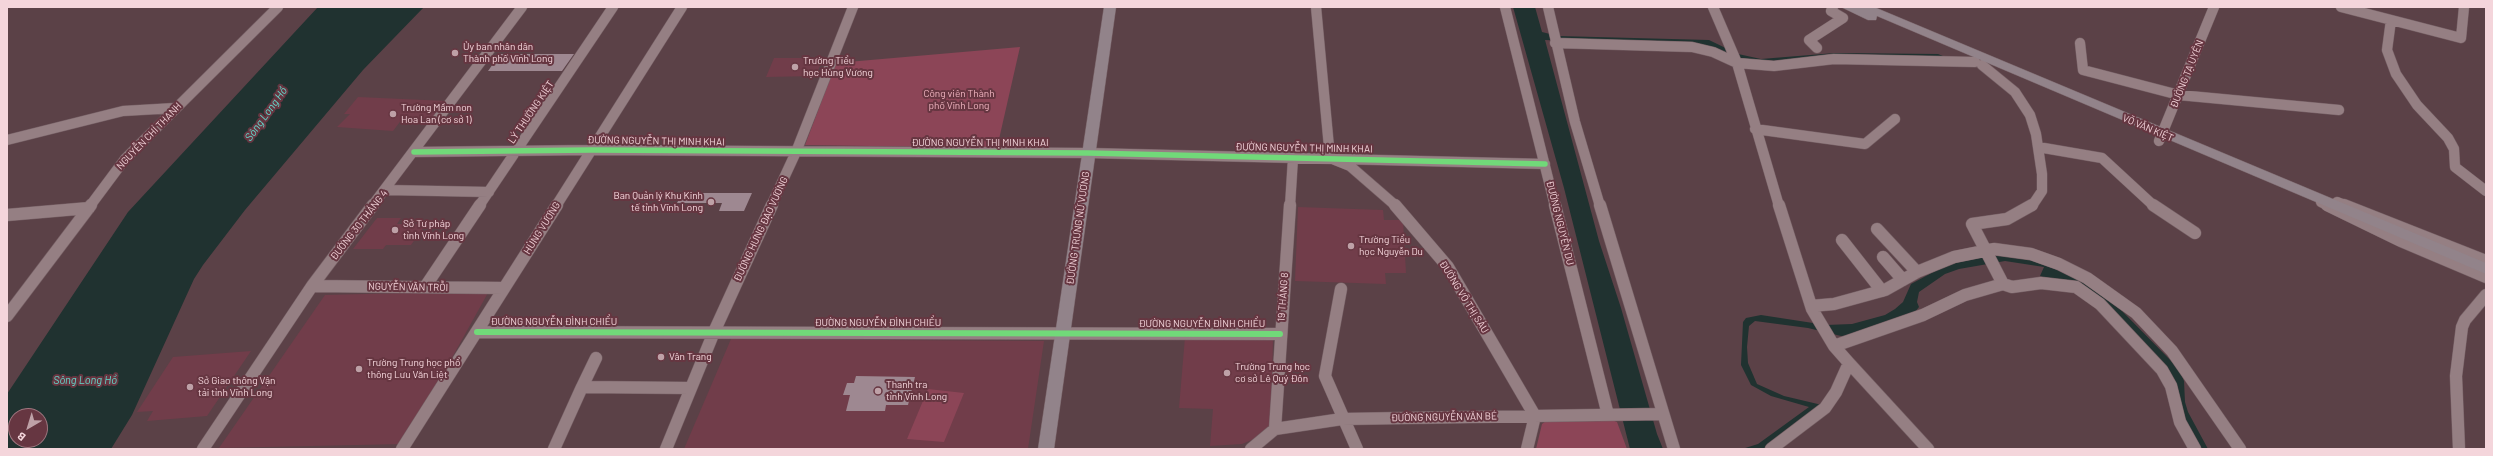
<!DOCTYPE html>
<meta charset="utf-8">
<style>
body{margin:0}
#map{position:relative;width:2493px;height:456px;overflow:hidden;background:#5b4147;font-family:Barlow,sans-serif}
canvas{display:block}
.frame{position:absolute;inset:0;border:8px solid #f4d5db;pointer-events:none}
.north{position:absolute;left:8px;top:408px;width:40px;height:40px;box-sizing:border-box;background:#663641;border:1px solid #9f767f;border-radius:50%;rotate:218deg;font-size:11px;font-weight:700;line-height:16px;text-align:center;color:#f4d5db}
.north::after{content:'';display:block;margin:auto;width:14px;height:18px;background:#bea1a7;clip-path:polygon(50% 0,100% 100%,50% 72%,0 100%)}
</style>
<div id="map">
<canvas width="2493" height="456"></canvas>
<div class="frame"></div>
<div class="north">B</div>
</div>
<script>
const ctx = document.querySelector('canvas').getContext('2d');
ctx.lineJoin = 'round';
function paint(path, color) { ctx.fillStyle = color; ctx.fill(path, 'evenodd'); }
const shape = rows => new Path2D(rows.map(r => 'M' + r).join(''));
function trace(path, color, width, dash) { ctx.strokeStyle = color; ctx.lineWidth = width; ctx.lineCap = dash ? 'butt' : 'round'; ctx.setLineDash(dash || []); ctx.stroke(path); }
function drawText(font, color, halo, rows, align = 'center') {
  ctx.font = font + ' Barlow,sans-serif'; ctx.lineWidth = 4; ctx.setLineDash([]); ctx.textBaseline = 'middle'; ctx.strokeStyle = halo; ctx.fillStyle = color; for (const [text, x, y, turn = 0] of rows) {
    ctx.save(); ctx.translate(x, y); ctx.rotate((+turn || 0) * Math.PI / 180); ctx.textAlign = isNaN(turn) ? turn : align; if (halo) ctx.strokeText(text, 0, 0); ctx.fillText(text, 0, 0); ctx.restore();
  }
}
paint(shape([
 [774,58,823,58,816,76,766,77],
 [358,97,447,101,434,119,402,119,393,131,337,127,350,114,344,114],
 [1298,207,1383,210,1384,220,1403,220,1406,273,1385,273,1386,284,1295,281],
 [377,218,401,218,397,224,426,224,411,245,386,245,383,249,353,249],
 [489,291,404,444,219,448,325,295],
 [1185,337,1273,339,1271,425,1254,439,1242,444,1210,446,1213,409,1179,408],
 [731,339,1044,341,1028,449,684,449],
 [251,351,207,416,147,421,153,411,137,412,173,357]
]), '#713d4a');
paint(shape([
 [1020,47,997,148,805,145,836,63],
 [928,389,964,393,944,442,907,439],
 [1609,419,1617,422,1627,449,1536,449,1542,424,1546,421]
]), '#8c4557');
paint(shape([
 [318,7,424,7,363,70,245,210,203,265,194,279,132,415,111,449,7,449,7,394,128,212],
 [16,416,40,416,40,440,16,440],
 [1513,7,1535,7,1542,32,1558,36,1709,40,1738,54,1761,59,1835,53,1938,54,1953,60,1793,63,1744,61,1731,55,1625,43,1545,40,1599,241,1621,308,1657,434,1663,449,1630,449,1564,188],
 [1996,255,2036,259,2080,279,2122,311,2179,369,2184,381,2185,402,2188,412,2208,449,2201,449,2182,415,2176,400,2108,306,2040,276,2044,267,2005,261,1959,269,1945,274,1919,292,1917,302,1919,307,1915,312,1858,335,1841,336,1808,328,1755,321,1749,326,1747,347,1748,363,1757,384,1784,396,1822,405,1767,449,1742,449,1758,444,1809,407,1771,396,1751,385,1741,365,1743,322,1746,318,1761,315,1826,325,1852,324,1885,315,1895,309,1903,302,1911,284,1939,269,1961,261]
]), '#203230');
paint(shape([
 [500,54,574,54,562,71,488,71],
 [682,193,752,193,744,211,719,211,722,203,677,203],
 [856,376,915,377,908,405,886,405,885,411,846,411,850,395,843,395,847,383,854,383]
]), '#9e8891');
const minorFar1 = shape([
 [1316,7,1330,158,1350,166,1396,206],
 [1505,7,1555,206],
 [1548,7,1575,122,1600,206],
 [1713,7,1737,63,1779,206],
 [2341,7,2461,38,2464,7],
 [2391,20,2387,50,2396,74,2417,105,2448,138,2454,149,2455,167,2486,191],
 [1555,43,1692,47,1713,52,1737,63,1774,66,1834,59,1975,62],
 [2080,43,2083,70,2179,95,2339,110],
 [1817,48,1809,40,1843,18,1831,11,1833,7],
 [1982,65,2015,92,2030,115,2036,134,2042,174,2042,191,2032,206],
 [1755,129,1865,144,1895,119],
 [7,140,123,111,175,108],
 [2159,141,2214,7],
 [2038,147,2102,158,2154,206],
 [414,152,591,150,1088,153,1545,164],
 [386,190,489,192],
 [2321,202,2329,206],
 [2337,202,2347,206],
 [90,206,125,159,278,7],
 [372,206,522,7],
 [479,206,613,7],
 [556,206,682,7],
 [771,206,796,152,853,7],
 [1290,206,1293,158]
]);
const minor = shape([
 [1395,205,1448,267,1535,416,1527,449],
 [1555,205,1608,415],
 [1600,205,1674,449],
 [2153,205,2195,233],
 [2327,205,2401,241,2486,277],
 [2344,205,2486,261],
 [7,215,89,208],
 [1877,229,1917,272],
 [1842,240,1882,291],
 [1883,257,1903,280],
 [2003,284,2012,287,2041,283,2076,287,2100,304,2162,370,2171,386,2180,422,2195,449],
 [312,286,504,288],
 [425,287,480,205],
 [1341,289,1325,376,1357,449],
 [1811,306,1834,304,1885,290,1917,272,1954,257,1994,249,2031,254,2059,264,2087,278,2136,313,2172,351,2240,449],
 [7,316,91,205],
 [477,332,1280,334],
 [1834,346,1923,315,1965,295,2003,284,1972,224,2007,219,2032,205],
 [1849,363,1928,449],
 [582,387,596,358],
 [1275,429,1342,419,1662,414],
 [203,449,312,286,373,205],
 [402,449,557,205],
 [554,449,582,387,690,388],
 [666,449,714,332,772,205],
 [1251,449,1275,429,1290,205],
 [1771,449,1825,408,1836,392,1849,363,1834,346,1812,309,1779,205],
 [2459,449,2456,376,2462,327,2465,320,2486,295]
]);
const major = shape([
 [1104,7,1116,7,1054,449,1038,449,1104,7],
 [1841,7,1874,7,2486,263,2486,274,1877,16,1876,20,1868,20,1841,7]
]);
trace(minorFar1, '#755f64', 11);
trace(minor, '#755f64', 13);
trace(major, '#755f64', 1);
trace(minorFar1, '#957f83', 10);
trace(minor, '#957f83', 12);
paint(major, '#92838a');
trace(shape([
 [414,152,591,150,1088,153,1545,164]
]), '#71d979', 5.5);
trace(shape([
 [477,332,1280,334]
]), '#71d979', 6);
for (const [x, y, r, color] of [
 [455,53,4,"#bea1a7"],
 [795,67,4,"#bea1a7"],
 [393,114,4,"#bea1a7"],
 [711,202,4,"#bea1a7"],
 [395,230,4,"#bea1a7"],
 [1351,246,4,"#bea1a7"],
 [661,357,4,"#bea1a7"],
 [359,369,4,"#bea1a7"],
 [1227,373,4,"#bea1a7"],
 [190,387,4,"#bea1a7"],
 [878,391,4,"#bea1a7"]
]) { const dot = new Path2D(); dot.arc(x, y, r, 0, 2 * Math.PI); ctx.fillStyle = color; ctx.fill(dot); trace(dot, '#663641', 1.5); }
drawText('10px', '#f4d5db', '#663641', [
 ["Ủy ban nhân dân",463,47],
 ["Thành phố Vĩnh Long",463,59],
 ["Trường Tiểu",803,61],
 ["học Hùng Vương",803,73],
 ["Trường Mầm non",401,108],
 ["Hoa Lan (cơ sở 1)",401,120],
 ["Ban Quản lý Khu Kinh",703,196,"right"],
 ["tế tỉnh Vĩnh Long",703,208,"right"],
 ["Sở Tư pháp",403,224],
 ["tỉnh Vĩnh Long",403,236],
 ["Trường Tiểu",1359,240],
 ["học Nguyễn Du",1359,252],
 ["Vân Trang",669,357],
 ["Trường Trung học phổ",367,363],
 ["thông Lưu Văn Liệt",367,375],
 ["Trường Trung học",1235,367],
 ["cơ sở Lê Quý Đôn",1235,379],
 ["Sở Giao thông Vận",198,381],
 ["tải tỉnh Vĩnh Long",198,393],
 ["Thanh tra",886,385],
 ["tỉnh Vĩnh Long",886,397]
], 'left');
drawText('10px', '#f4d5db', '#663641', [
 ["ĐƯỜNG TẠ UYÊN",2187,74,-68],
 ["LÝ THƯỜNG KIỆT",531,112,-56],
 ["VÕ VĂN KIỆT",2148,128,23],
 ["NGUYỄN CHÍ THANH",149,136,-46],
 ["ĐƯỜNG NGUYỄN THỊ MINH KHAI",656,141,1],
 ["ĐƯỜNG NGUYỄN THỊ MINH KHAI",980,143],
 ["ĐƯỜNG NGUYỄN THỊ MINH KHAI",1304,148,1],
 ["ĐƯỜNG NGUYỄN DU",1560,223,76],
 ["ĐƯỜNG 30 THÁNG 4",359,225,-52],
 ["HÙNG VƯƠNG",542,228,-58],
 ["ĐƯỜNG TRƯNG NỮ VƯƠNG",1078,228,-82],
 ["ĐƯỜNG HƯNG ĐẠO VƯƠNG",761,229,-65],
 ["NGUYỄN VĂN TRỖI",408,287,1],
 ["19 THÁNG 8",1283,297,-86],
 ["ĐƯỜNG VÕ THỊ SÁU",1464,297,58],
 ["ĐƯỜNG NGUYỄN ĐÌNH CHIỂU",554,322],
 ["ĐƯỜNG NGUYỄN ĐÌNH CHIỂU",878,323],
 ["ĐƯỜNG NGUYỄN ĐÌNH CHIỂU",1202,324],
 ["ĐƯỜNG NGUYỄN VĂN BÉ",1444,417,-1]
]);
drawText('10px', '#efb3bf', '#663641', [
 ["Công viên Thành",959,94],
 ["phố Vĩnh Long",959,106]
]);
drawText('italic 11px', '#63d9cc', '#663641', [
 ["Sông Long Hồ",266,114,-54],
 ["Sông Long Hồ",85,380]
]);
</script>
